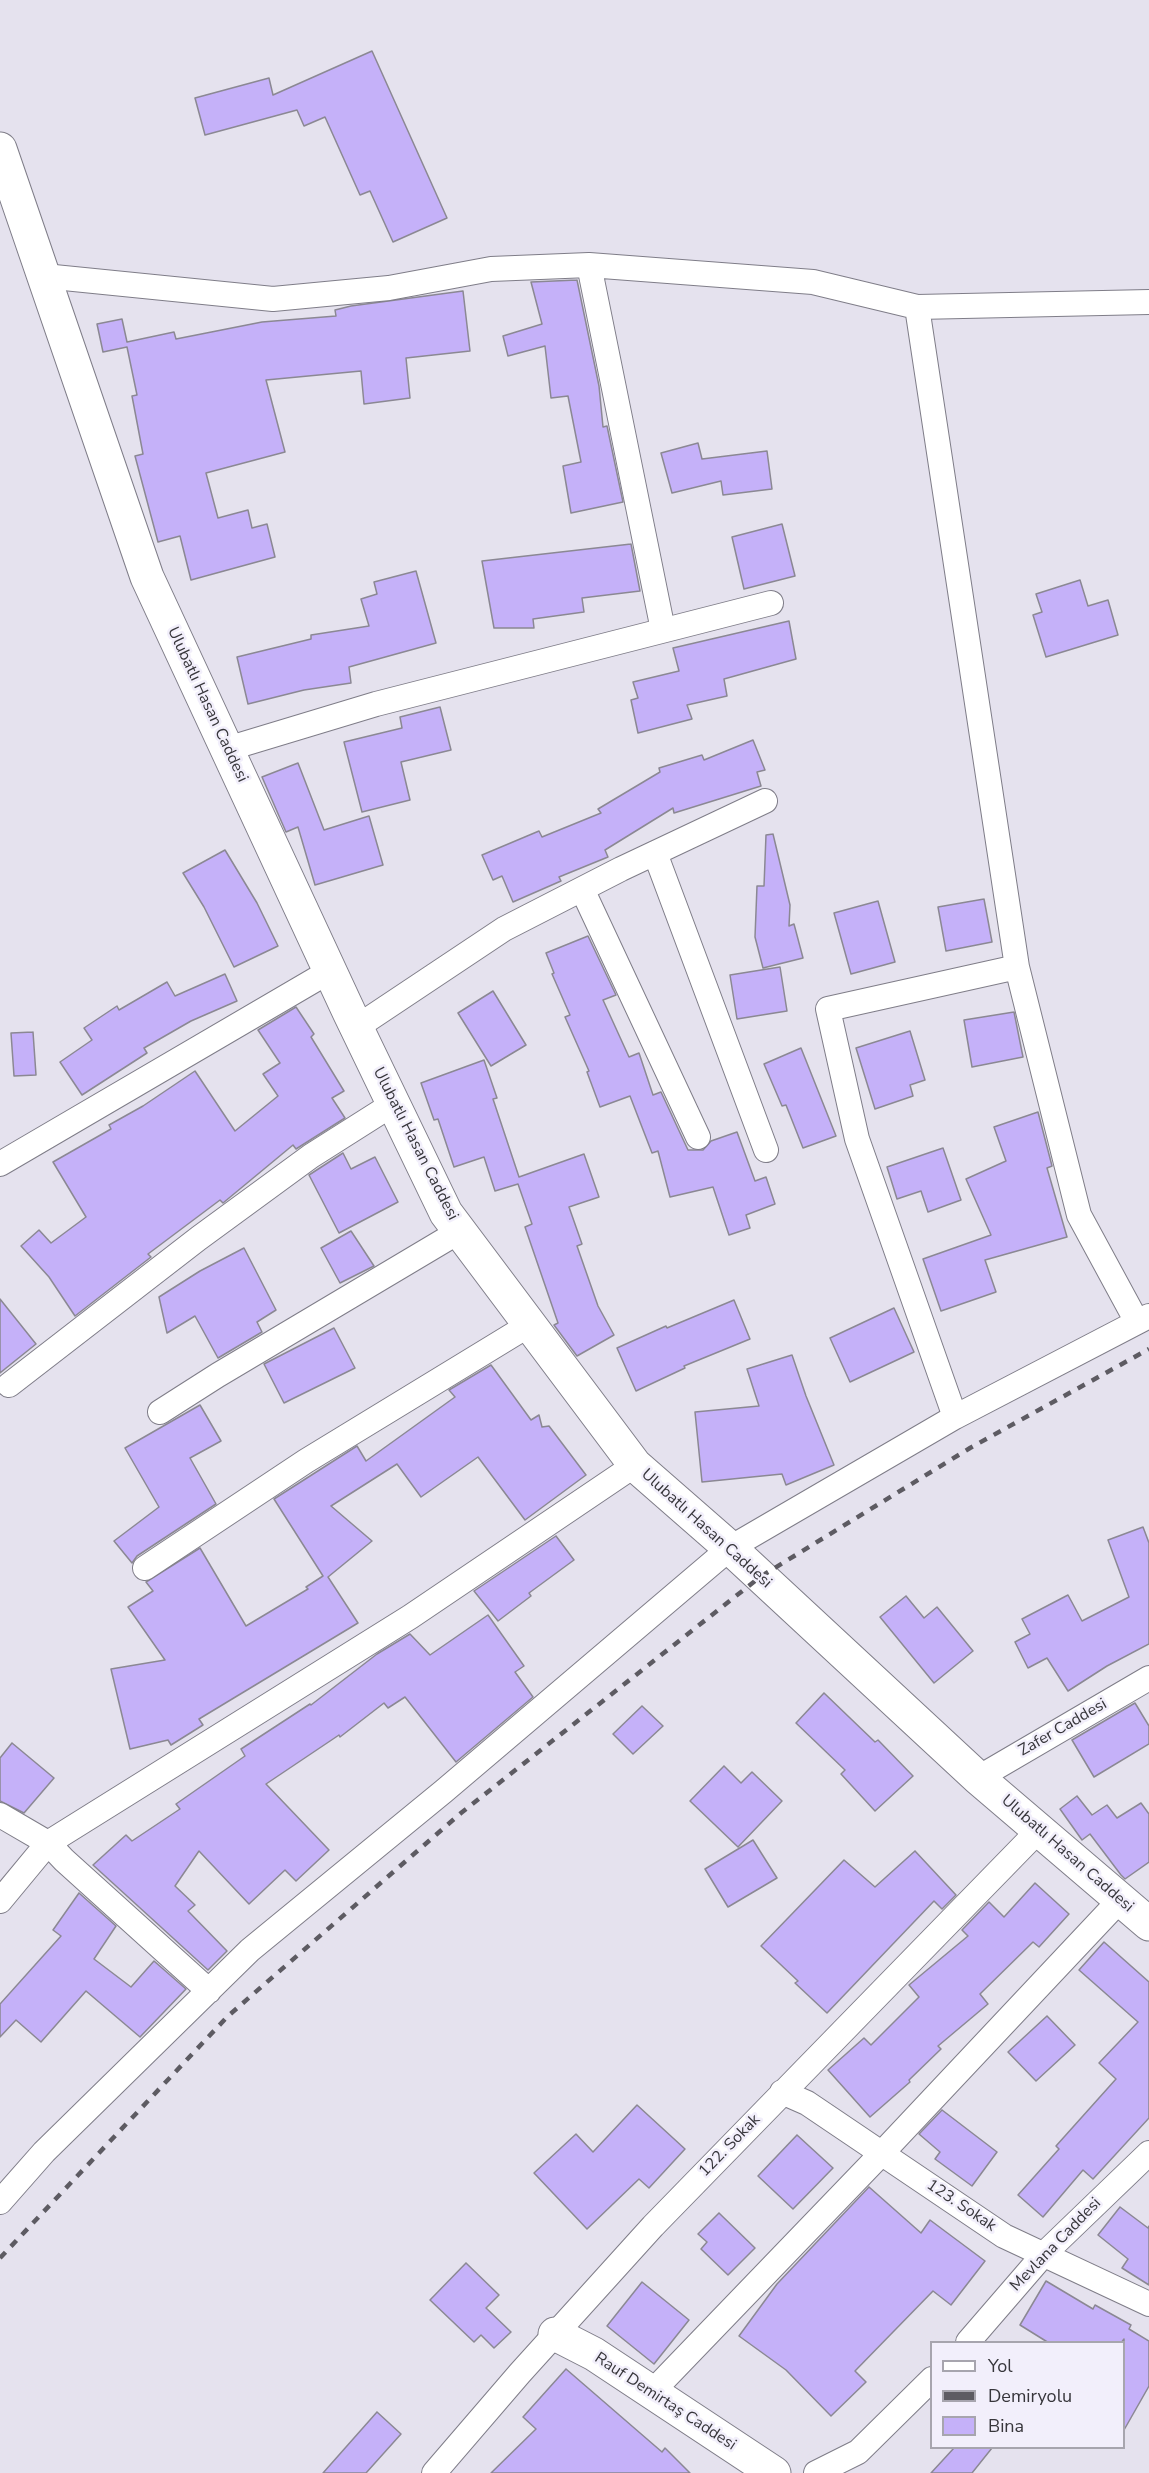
<!DOCTYPE html>
<meta charset="utf-8">
<style>
body{margin:0}
#map{position:relative;width:1149px;height:2473px;overflow:hidden;background:#e5e2ee;font-family:"Nunito Sans",sans-serif}
canvas{display:block}
.legend{position:absolute;left:930px;top:2341px;width:195px;height:108px;box-sizing:border-box;background:#f2effb;border:2px solid #a7a5ae;margin:0;padding:8px 10px;list-style:none;font-size:18px;color:#37363b}
.legend li{display:flex;align-items:center;gap:12px;height:30px}
.legend b{width:30px;border:2px solid #a7a5ae}
</style>
<div id="map">
<canvas width="1149" height="2473"></canvas>
<ul class="legend">
<li><b style="height:8px;background:#fff"></b>Yol</li>
<li><b style="height:8px;background:#5d5b62"></b>Demiryolu</li>
<li><b style="height:16px;background:#c5b1f9"></b>Bina</li>
</ul>
</div>
<script>
const ctx = document.querySelector('canvas').getContext('2d');
ctx.lineJoin = 'round';
function paint(path, color) { ctx.fillStyle = color; ctx.fill(path, 'evenodd'); }
const shape = rows => new Path2D(rows.map(r => 'M' + r).join(''));
function trace(path, color, width, dash) { ctx.strokeStyle = color; ctx.lineWidth = width; ctx.lineCap = dash ? 'butt' : 'round'; ctx.setLineDash(dash || []); ctx.stroke(path); }
function drawText(font, color, halo, rows, align = 'center') {
  ctx.font = font + ' "Nunito Sans",sans-serif'; ctx.lineWidth = 5; ctx.setLineDash([]); ctx.textBaseline = 'middle'; ctx.strokeStyle = halo; ctx.fillStyle = color; for (const [text, x, y, turn = 0] of rows) {
    ctx.save(); ctx.translate(x, y); ctx.rotate((+turn || 0) * Math.PI / 180); ctx.textAlign = isNaN(turn) ? turn : align; if (halo) ctx.strokeText(text, 0, 0); ctx.fillText(text, 0, 0); ctx.restore();
  }
}
const building = shape([
 [372,51,447,218,393,242,370,191,360,195,325,117,304,126,297,110,205,135,195,98,269,78,273,95,372,51],
 [577,280,599,386,603,427,607,426,623,502,571,513,563,466,581,462,568,396,551,398,545,346,508,356,503,336,542,324,531,282,577,280],
 [463,291,470,351,406,358,410,398,364,404,361,371,266,380,285,452,206,473,218,518,248,510,252,528,267,524,275,557,191,580,180,536,158,542,135,456,143,454,132,396,137,395,127,347,103,352,97,324,122,319,127,342,174,332,176,339,262,322,336,316,335,310,351,306,463,291],
 [698,443,702,459,767,451,772,489,723,495,721,481,672,493,661,453,698,443],
 [782,524,795,576,744,589,732,537,782,524],
 [631,544,640,591,582,598,584,612,533,619,534,628,494,628,482,561,631,544],
 [416,571,436,643,349,667,351,683,304,690,248,704,237,657,311,639,311,635,369,626,361,599,377,594,374,582,416,571],
 [1080,580,1088,606,1108,600,1118,635,1046,657,1033,615,1042,612,1036,594,1080,580],
 [789,621,796,659,724,679,727,696,687,705,692,719,638,733,631,700,638,698,633,682,679,671,673,648,789,621],
 [440,707,451,750,401,762,410,800,362,812,344,742,402,728,400,717,440,707],
 [753,740,765,770,757,772,761,786,674,813,673,808,605,850,608,857,559,877,561,881,513,902,502,876,493,880,482,855,539,831,542,837,601,813,598,809,660,772,659,768,702,755,704,760,753,740],
 [298,763,324,830,369,816,383,865,315,885,298,827,286,832,262,777,298,763],
 [773,834,790,905,789,926,794,924,803,958,763,968,755,937,757,886,764,886,766,835,773,834],
 [225,850,257,903,278,946,234,967,204,907,183,873,225,850],
 [984,899,992,942,946,951,938,907,984,899],
 [878,901,895,962,851,974,834,913,878,901],
 [588,936,616,995,603,1000,629,1057,639,1053,653,1095,661,1092,688,1150,703,1150,711,1141,737,1132,755,1181,766,1177,775,1204,746,1215,750,1228,729,1235,713,1187,670,1197,658,1151,652,1153,630,1096,600,1107,587,1072,589,1071,565,1017,570,1015,552,974,554,973,546,953,588,936],
 [780,967,787,1011,737,1019,730,975,780,967],
 [225,974,237,1001,191,1021,144,1048,147,1053,82,1095,60,1062,92,1040,84,1028,117,1006,119,1010,167,982,175,996,225,974],
 [493,991,526,1045,491,1066,458,1013,493,991],
 [296,1007,314,1034,311,1037,344,1091,332,1098,345,1118,296,1149,293,1145,223,1203,220,1200,148,1254,151,1257,75,1316,49,1277,21,1246,39,1230,51,1243,86,1217,53,1162,111,1129,109,1125,143,1106,195,1071,235,1131,278,1096,263,1074,280,1063,258,1030,296,1007],
 [1014,1012,1023,1057,972,1067,964,1020,1014,1012],
 [910,1031,925,1080,910,1085,913,1096,875,1109,856,1048,910,1031],
 [33,1032,36,1075,14,1076,11,1033,33,1032],
 [801,1048,836,1136,803,1148,786,1105,782,1106,764,1064,801,1048],
 [484,1060,497,1098,493,1099,519,1177,584,1154,599,1197,569,1207,582,1244,577,1246,598,1306,614,1335,577,1356,554,1325,558,1323,525,1227,532,1224,518,1184,495,1191,484,1157,454,1167,438,1119,434,1120,421,1083,484,1060],
 [1038,1112,1052,1166,1047,1168,1067,1237,985,1260,996,1292,941,1311,923,1259,991,1235,966,1179,1006,1161,994,1127,1038,1112],
 [943,1148,961,1200,928,1212,921,1191,897,1199,887,1167,943,1148],
 [343,1153,351,1169,375,1157,398,1202,339,1233,309,1175,343,1153],
 [351,1231,374,1266,340,1283,321,1248,351,1231],
 [244,1248,276,1310,257,1322,262,1332,218,1358,195,1316,167,1333,159,1297,200,1271,244,1248],
 [0,1299,36,1344,0,1373,0,1299],
 [734,1300,750,1339,684,1366,685,1368,636,1391,617,1348,666,1326,667,1328,734,1300],
 [894,1308,914,1352,850,1382,830,1338,894,1308],
 [334,1328,355,1368,284,1403,264,1364,334,1328],
 [792,1355,806,1396,834,1465,786,1485,782,1474,702,1482,695,1412,759,1406,747,1369,792,1355],
 [491,1365,531,1420,539,1415,542,1427,549,1426,586,1475,525,1520,478,1457,421,1497,397,1464,331,1506,372,1541,328,1577,358,1623,199,1719,203,1725,171,1745,168,1740,130,1749,111,1669,165,1660,128,1607,153,1591,146,1582,200,1548,246,1626,308,1589,306,1587,323,1576,274,1499,357,1446,366,1461,455,1397,449,1390,491,1365],
 [200,1405,221,1441,190,1458,216,1504,137,1556,132,1563,114,1541,159,1507,125,1448,200,1405],
 [1143,1527,1149,1543,1149,1644,1107,1666,1068,1691,1047,1658,1028,1668,1015,1642,1030,1634,1022,1619,1068,1595,1082,1621,1129,1597,1108,1540,1143,1527],
 [556,1536,574,1560,529,1593,531,1596,498,1621,474,1591,556,1536],
 [906,1596,924,1618,937,1607,973,1651,934,1683,880,1617,906,1596],
 [488,1615,524,1666,515,1672,533,1697,456,1762,405,1697,388,1708,384,1703,340,1737,339,1735,266,1784,329,1850,296,1881,285,1870,249,1904,199,1851,175,1886,195,1905,188,1911,227,1951,208,1970,93,1865,126,1835,132,1841,180,1809,176,1804,245,1756,241,1749,310,1704,311,1705,377,1654,410,1634,430,1655,488,1615],
 [824,1693,875,1742,878,1740,913,1776,875,1811,841,1774,845,1770,796,1723,824,1693],
 [1135,1703,1149,1726,1149,1744,1094,1777,1072,1740,1135,1703],
 [642,1706,663,1726,633,1754,613,1734,642,1706],
 [12,1743,54,1778,24,1813,0,1801,0,1758,12,1743],
 [724,1766,741,1783,752,1772,782,1801,738,1847,690,1801,724,1766],
 [1077,1796,1092,1815,1107,1805,1117,1818,1141,1803,1149,1814,1149,1862,1125,1879,1121,1875,1090,1834,1082,1840,1060,1809,1077,1796],
 [753,1840,777,1878,728,1907,705,1869,753,1840],
 [915,1851,956,1895,942,1909,934,1901,827,2013,795,1983,798,1981,761,1946,844,1860,875,1887,915,1851],
 [1035,1883,1069,1914,1039,1947,1033,1942,980,1994,988,2004,938,2046,941,2049,909,2080,910,2082,870,2117,828,2070,864,2038,871,2045,919,1997,909,1985,968,1936,962,1930,989,1902,1004,1917,1035,1883],
 [79,1893,116,1926,94,1959,131,1987,154,1961,186,1989,140,2037,86,1991,41,2042,16,2020,0,2037,0,2004,61,1936,53,1930,79,1893],
 [1104,1942,1149,1982,1149,2118,1093,2179,1083,2170,1043,2217,1018,2195,1059,2149,1056,2146,1116,2079,1099,2063,1138,2022,1079,1970,1104,1942],
 [1047,2016,1075,2045,1036,2081,1008,2052,1047,2016],
 [637,2105,685,2149,649,2188,639,2179,587,2229,534,2173,576,2134,593,2152,637,2105],
 [942,2110,997,2152,972,2186,935,2159,940,2152,919,2134,942,2110],
 [797,2135,833,2168,793,2209,758,2176,797,2135],
 [869,2187,921,2233,930,2220,985,2261,951,2305,933,2291,855,2371,866,2382,831,2416,786,2370,739,2336,777,2284,869,2187],
 [1120,2207,1148,2228,1149,2226,1149,2285,1122,2268,1128,2259,1098,2235,1120,2207],
 [719,2213,755,2248,728,2275,701,2249,707,2242,698,2234,719,2213],
 [466,2263,499,2295,486,2308,511,2332,494,2348,481,2335,474,2342,430,2300,466,2263],
 [1046,2281,1093,2309,1095,2305,1131,2325,1129,2329,1149,2341,1149,2386,1124,2430,1124,2339,1121,2343,1049,2343,1020,2325,1046,2281],
 [642,2282,689,2320,654,2364,607,2326,642,2282],
 [566,2369,662,2452,665,2448,690,2473,491,2473,536,2429,523,2417,566,2369],
 [377,2412,401,2434,366,2473,323,2473,377,2412],
 [954,2448,992,2448,972,2473,931,2473,954,2448]
]);
paint(building, '#c5b1f9');
trace(building, '#8b8893', 1.5);
const street = shape([
 [589,265,663,630],
 [44,276,273,299,389,288,491,269,589,265,813,282,917,307,1149,302],
 [917,307,1017,967,1079,1215,1137,1322],
 [227,749,376,704,771,603],
 [655,853,766,1150],
 [582,889,698,1137],
 [357,1027,504,929,621,869,765,801],
 [0,1164,330,971],
 [9,1385,199,1238,311,1156,393,1104],
 [160,1412,218,1375,460,1231],
 [955,1417,857,1139,828,1009,1017,967],
 [145,1568,306,1461,529,1325],
 [978,1778,1149,1678],
 [0,1815,48,1843,64,1860,209,1991],
 [0,1901,48,1843,410,1617,635,1465],
 [782,2092,807,2103,1004,2236,1149,2304],
 [0,2202,44,2152,250,1950,444,1791,730,1548,955,1417,1149,1316],
 [968,2342,1044,2254,1149,2153],
 [651,2393,882,2153,1120,1900],
 [434,2473,520,2373,653,2226,1039,1830],
 [816,2473,858,2452,932,2379]
]);
const secondary = shape([
 [0,149,147,577,349,1012,446,1213,635,1465,730,1548,978,1778,1149,1924],
 [555,2334,594,2354,774,2473]
]);
trace(street, '#7f7d88', 26);
trace(secondary, '#7f7d88', 35);
trace(street, '#fff', 24);
trace(secondary, '#fff', 33);
trace(shape([
 [0,2258,228,2016,461,1813,760,1577,970,1448,1149,1349]
]), '#5d5b62', 4.5, [8, 8]);
drawText('16px', '#37363b', '#f2effb', [
 ["Ulubatlı Hasan Caddesi",207,705,65],
 ["Ulubatlı Hasan Caddesi",415,1144,63],
 ["Ulubatlı Hasan Caddesi",706,1529,42],
 ["Zafer Caddesi",1063,1728,-30],
 ["Ulubatlı Hasan Caddesi",1067,1854,41],
 ["122. Sokak",730,2146,-46],
 ["123. Sokak",961,2206,34],
 ["Mevlana Caddesi",1056,2245,-46],
 ["Rauf Demirtaş Caddesi",665,2402,33]
]);
</script>
